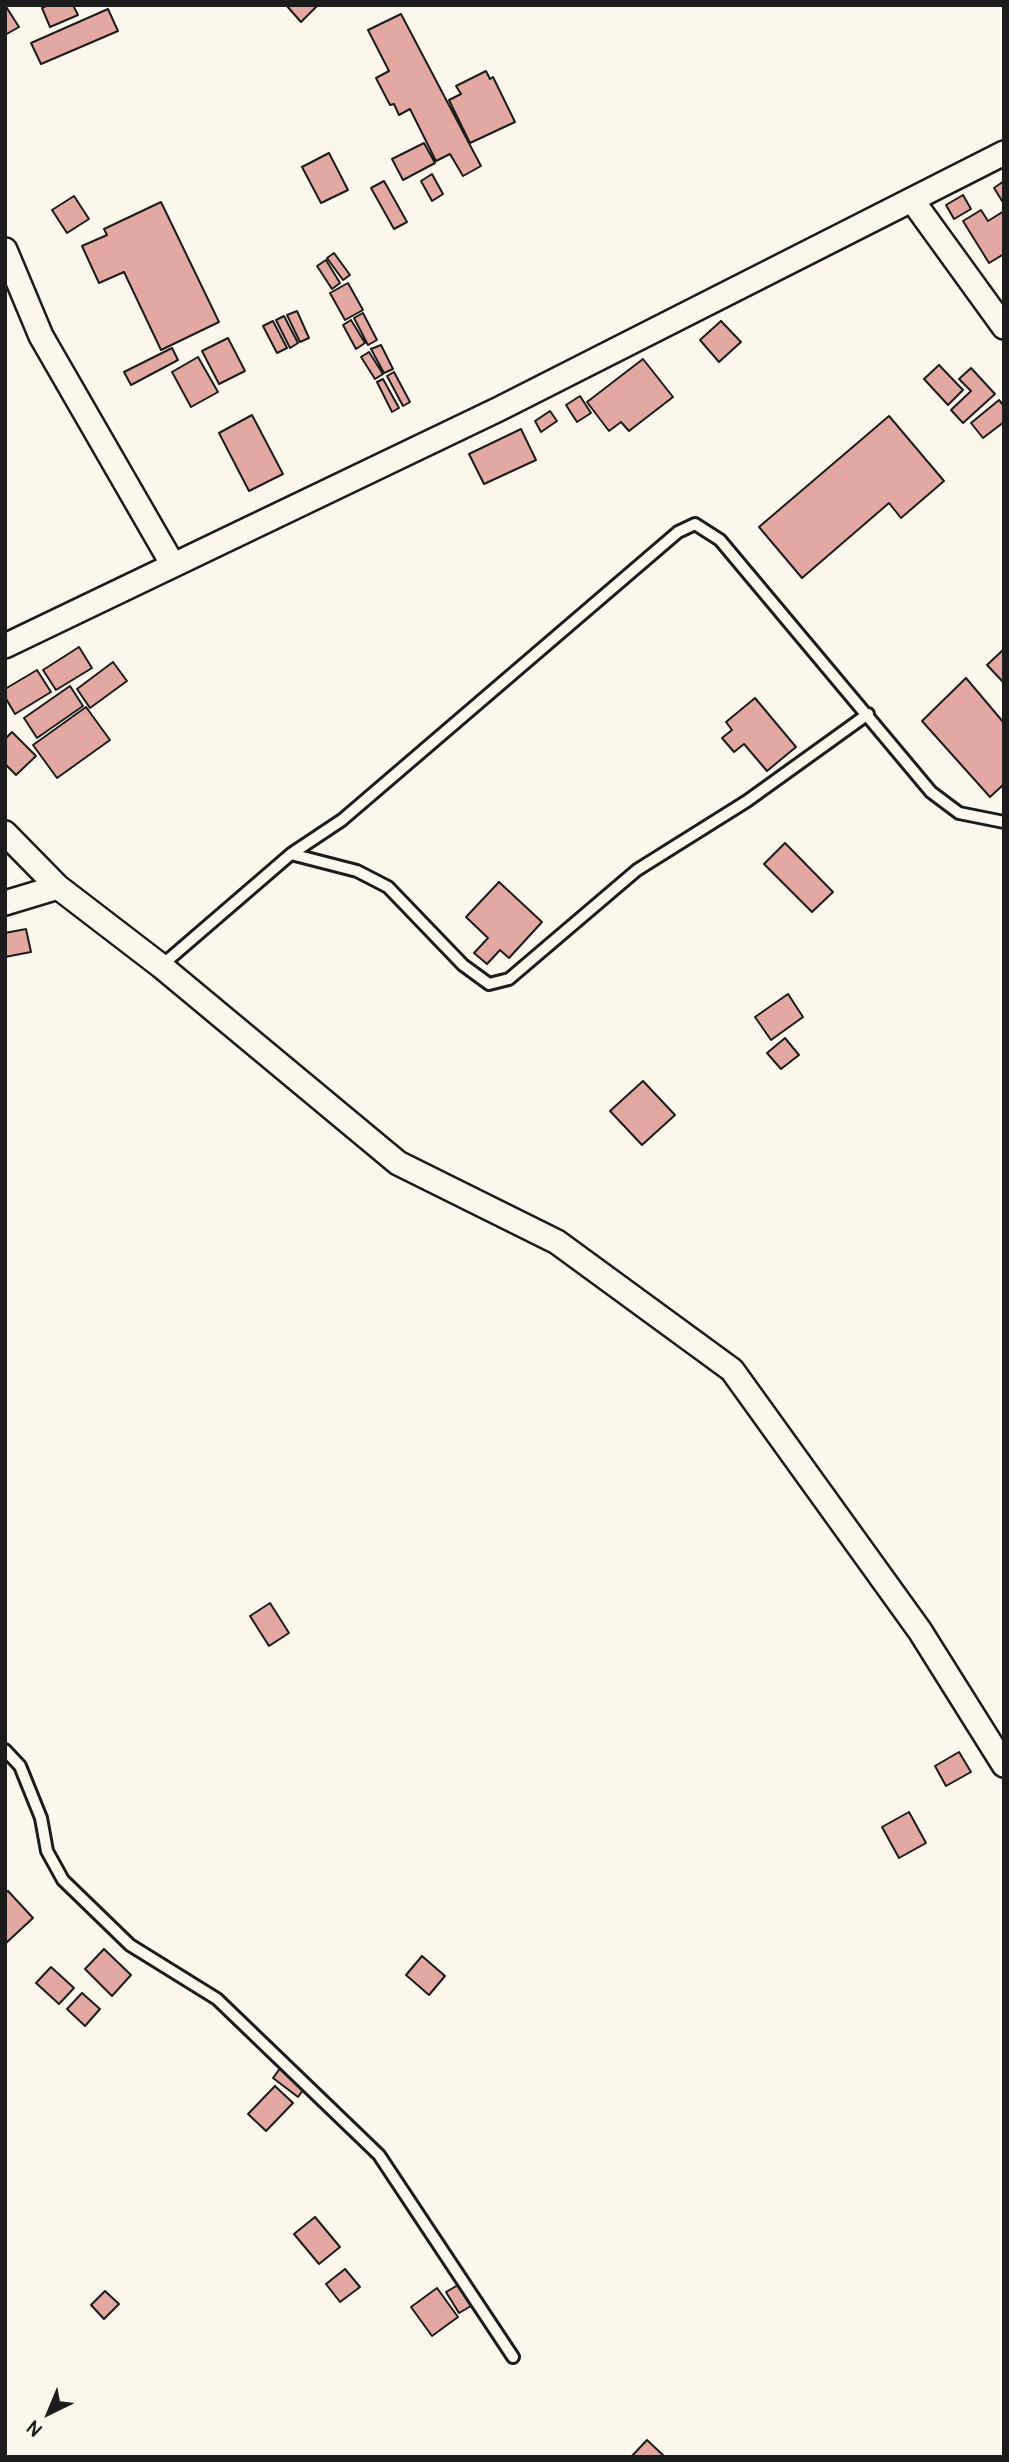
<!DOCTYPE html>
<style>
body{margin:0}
#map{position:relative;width:1009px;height:2462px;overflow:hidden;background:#fbf7ec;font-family:Pangolin,sans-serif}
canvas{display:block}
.frame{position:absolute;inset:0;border:7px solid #1c1c1c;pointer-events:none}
.north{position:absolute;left:14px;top:2378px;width:70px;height:70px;-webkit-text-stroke:5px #fbf7ec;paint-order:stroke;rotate:223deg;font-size:19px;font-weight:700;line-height:28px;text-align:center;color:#1c1c1c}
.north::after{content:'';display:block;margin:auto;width:24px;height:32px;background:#1c1c1c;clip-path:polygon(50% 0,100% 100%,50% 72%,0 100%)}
</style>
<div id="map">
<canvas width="1009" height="2462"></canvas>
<div class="frame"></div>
<div class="north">N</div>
</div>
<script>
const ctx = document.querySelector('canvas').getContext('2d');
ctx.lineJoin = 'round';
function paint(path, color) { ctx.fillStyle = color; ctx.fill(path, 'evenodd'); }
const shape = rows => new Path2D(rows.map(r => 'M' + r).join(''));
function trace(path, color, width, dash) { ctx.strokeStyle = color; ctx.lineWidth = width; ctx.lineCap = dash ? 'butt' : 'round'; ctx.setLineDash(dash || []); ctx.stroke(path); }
const building = shape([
 [5,5,19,27,5,35,5,5],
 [48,5,73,5,78,15,50,27,42,8,48,5],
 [286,5,318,5,301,22,286,5],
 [108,9,118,31,41,64,31,43,108,9],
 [401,14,481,166,463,176,450,154,436,161,410,109,399,115,394,104,390,105,376,78,389,71,368,30,401,14],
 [486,71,490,79,493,77,515,122,470,143,449,100,461,94,456,86,486,71],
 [424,143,435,163,403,180,392,159,424,143],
 [329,153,348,190,321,203,302,167,329,153],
 [432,174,443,194,432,201,421,181,432,174],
 [384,181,407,222,394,229,371,188,384,181],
 [1004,181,1004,204,994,188,1004,181],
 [963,195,971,209,954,219,946,205,963,195],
 [74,196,89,219,67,233,52,210,74,196],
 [161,202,219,322,161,350,124,272,99,283,82,246,107,235,104,229,161,202],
 [981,210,988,221,1004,211,1004,254,989,263,963,221,981,210],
 [334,253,350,275,343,280,327,258,334,253],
 [326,260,340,283,332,289,317,266,326,260],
 [348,283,363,310,345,320,330,293,348,283],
 [297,311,309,338,300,342,287,315,297,311],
 [363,313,377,340,368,345,354,318,363,313],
 [284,316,298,343,290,348,276,320,284,316],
 [351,320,365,343,356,349,343,325,351,320],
 [273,321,287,348,277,353,263,326,273,321],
 [721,321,741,342,719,362,700,340,721,321],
 [228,338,245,371,219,384,202,351,228,338],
 [381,345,393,369,384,373,371,349,381,345],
 [172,348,178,360,131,385,124,372,172,348],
 [369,352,383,374,375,379,361,357,369,352],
 [198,357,218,392,191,407,172,372,198,357],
 [643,359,673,397,629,431,621,422,609,431,587,402,643,359],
 [939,365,963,390,948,405,924,379,939,365],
 [971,368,995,394,963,423,951,410,971,391,959,379,971,368],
 [394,372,410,402,403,406,387,376,394,372],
 [383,379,399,408,392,412,377,382,383,379],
 [580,396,591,413,577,422,566,405,580,396],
 [999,400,1004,406,1004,422,983,438,971,423,999,400],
 [550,411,557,421,541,432,535,421,550,411],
 [252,415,283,474,249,491,219,433,252,415],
 [889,416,944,481,901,518,889,503,802,578,759,527,889,416],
 [521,429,536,460,484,484,469,454,521,429],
 [79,647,92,668,56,690,43,670,79,647],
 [1004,649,1004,683,987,665,1004,649],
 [113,662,127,681,90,708,77,689,113,662],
 [37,670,51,692,15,714,5,697,5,689,37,670],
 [966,678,1004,723,1004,784,990,797,922,721,966,678],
 [70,686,83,706,37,738,24,718,70,686],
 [755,698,796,747,767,771,744,744,734,752,722,738,732,730,726,722,755,698],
 [86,707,110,740,57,778,33,745,86,707],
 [12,732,36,756,16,775,5,764,5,739,12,732],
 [785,843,833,892,812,912,764,864,785,843],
 [499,882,542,922,509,958,500,950,487,964,474,953,488,938,466,917,499,882],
 [26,929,31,952,5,957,5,933,26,929],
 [788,994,803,1017,771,1040,755,1017,788,994],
 [785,1038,799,1055,781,1069,767,1053,785,1038],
 [643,1081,675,1115,642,1145,610,1111,643,1081],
 [270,1603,289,1633,269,1646,250,1616,270,1603],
 [959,1752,971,1772,946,1786,935,1766,959,1752],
 [909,1812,926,1843,899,1858,882,1827,909,1812],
 [8,1891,33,1918,5,1944,5,1893,8,1891],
 [104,1949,131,1975,112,1996,85,1969,104,1949],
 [422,1956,445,1976,429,1995,406,1975,422,1956],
 [51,1967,74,1988,59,2004,36,1983,51,1967],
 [82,1993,100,2009,85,2026,67,2009,82,1993],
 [281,2067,306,2086,298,2097,273,2078,281,2067],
 [275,2086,293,2103,266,2131,248,2114,275,2086],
 [315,2217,340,2247,319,2264,294,2234,315,2217],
 [345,2269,360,2287,340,2302,326,2284,345,2269],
 [458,2285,471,2306,459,2313,446,2292,458,2285],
 [437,2288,458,2317,432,2336,411,2307,437,2288],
 [105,2291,119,2304,104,2319,91,2305,105,2291],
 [647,2440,665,2457,631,2457,647,2440]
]);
paint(building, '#e2a8a1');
trace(building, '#1c1c1c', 2);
const lane = shape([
 [291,854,357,871,388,887,463,965,489,984,509,979,637,870,747,801,868,714],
 [161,966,291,854,342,820,678,532,695,524,720,540,931,792,959,813,1004,822],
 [5,1750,20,1766,41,1818,47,1851,63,1880,130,1945,217,1999,379,2155,513,2357]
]);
const street = shape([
 [912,200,1004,327],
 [5,250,41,336,173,565],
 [5,646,499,409,1004,153],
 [5,833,58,887,161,966,398,1163,557,1242,732,1370,920,1631,1004,1765],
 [5,903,58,887]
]);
trace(lane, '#1c1c1c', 16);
trace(street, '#1c1c1c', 28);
trace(lane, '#fbf7ec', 10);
trace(street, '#fbf7ec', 23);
</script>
